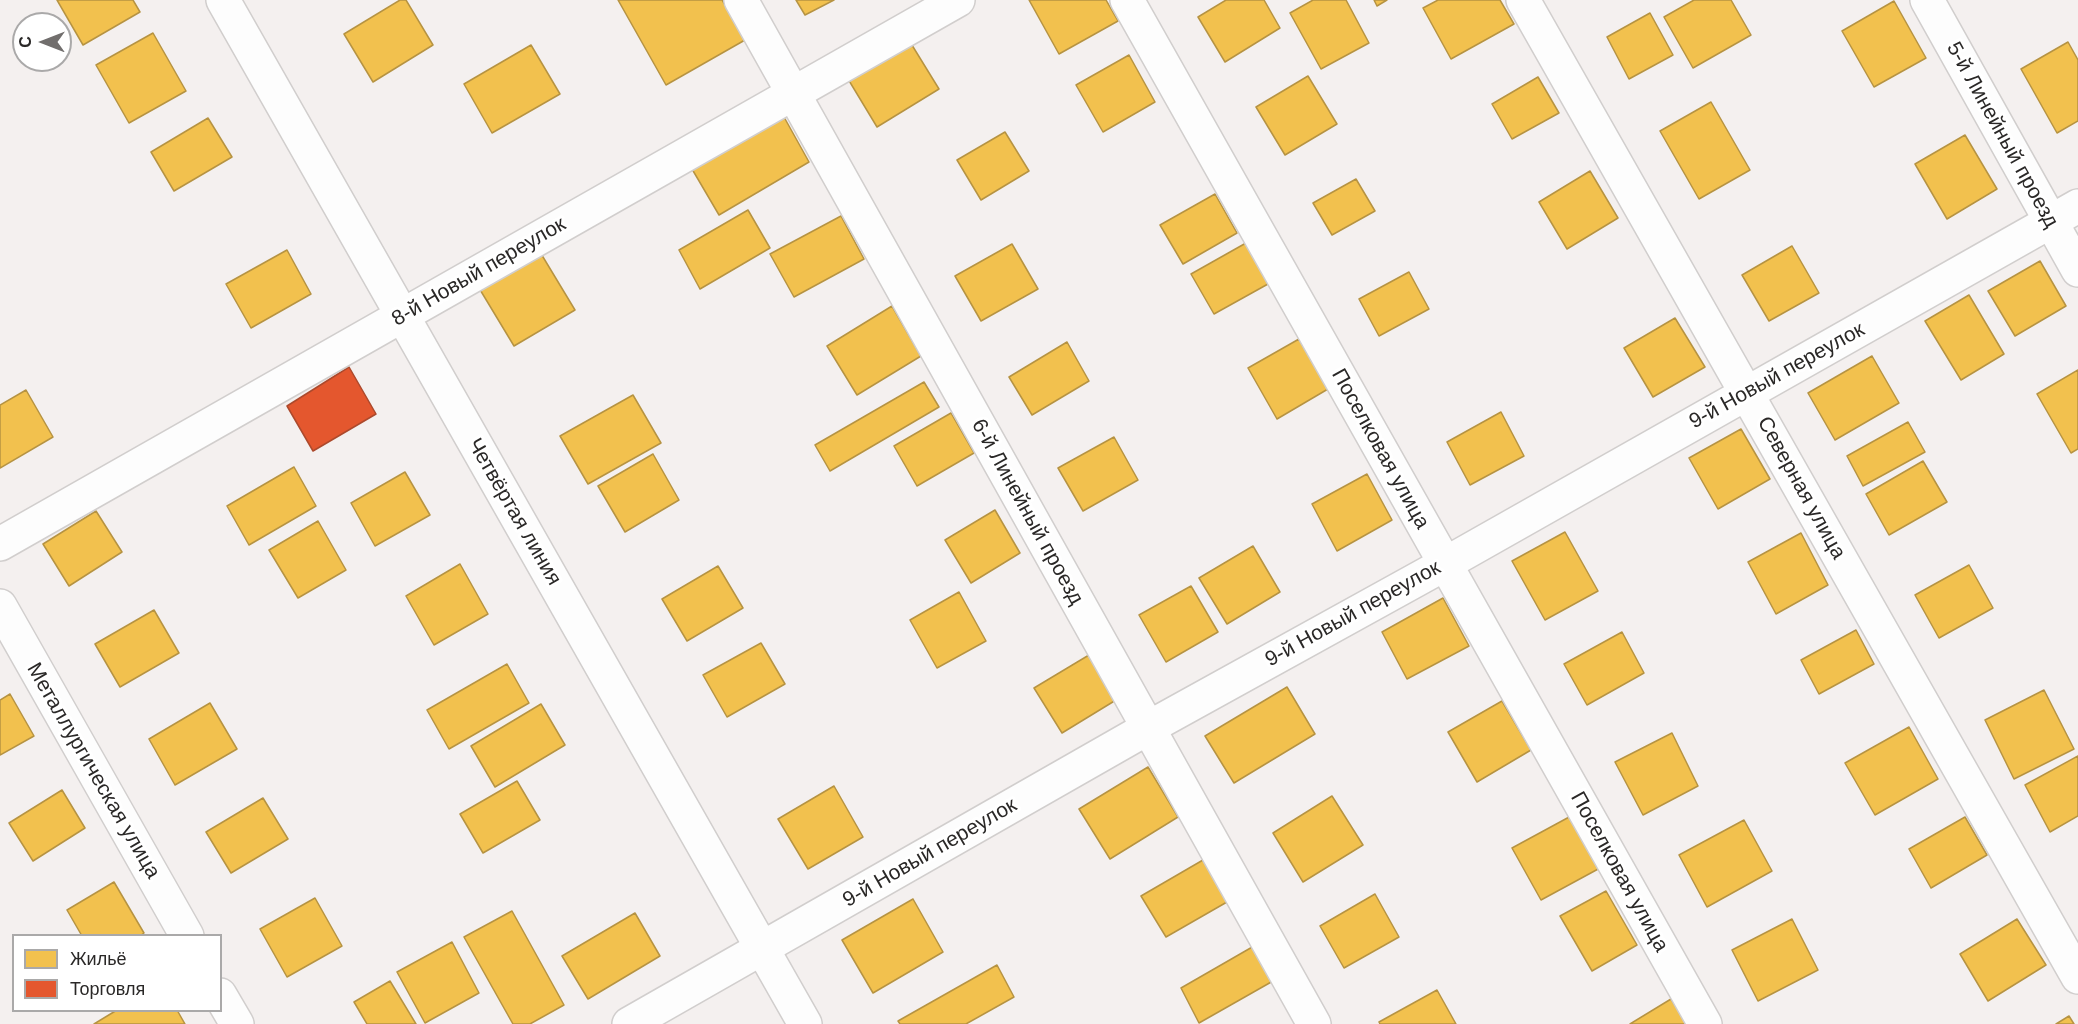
<!DOCTYPE html>
<meta charset="utf-8">
<style>
body{margin:0}
#map{position:relative;width:2078px;height:1024px;overflow:hidden;background:#f4f0ef;font-family:Arial,sans-serif}
canvas{display:block}
.legend{position:absolute;left:12px;top:934px;width:210px;height:78px;box-sizing:border-box;background:#fff;border:2px solid #aaa9a9;margin:0;padding:8px 10px;list-style:none;font-size:18px;color:#2a2827}
.legend li{display:flex;align-items:center;gap:12px;height:30px}
.legend b{width:30px;border:2px solid #aaa9a9}
.north{position:absolute;left:12px;top:12px;width:60px;height:60px;box-sizing:border-box;background:#fff;border:2px solid #aaa9a9;border-radius:50%;rotate:270deg;font-size:16px;font-weight:700;line-height:24px;text-align:center;color:#2a2827}
.north::after{content:'';display:block;margin:auto;width:21px;height:27px;background:#716e6d;clip-path:polygon(50% 0,100% 100%,50% 72%,0 100%)}
</style>
<div id="map">
<canvas width="2078" height="1024"></canvas>
<ul class="legend">
<li><b style="height:16px;background:#f2c14e"></b>Жильё</li>
<li><b style="height:16px;background:#e4572e"></b>Торговля</li>
</ul>
<div class="north">С</div>
</div>
<script>
const ctx = document.querySelector('canvas').getContext('2d');
ctx.lineJoin = 'round';
function paint(path, color) { ctx.fillStyle = color; ctx.fill(path, 'evenodd'); }
const shape = rows => new Path2D(rows.map(r => 'M' + r).join(''));
function trace(path, color, width, dash) { ctx.strokeStyle = color; ctx.lineWidth = width; ctx.lineCap = dash ? 'butt' : 'round'; ctx.setLineDash(dash || []); ctx.stroke(path); }
function drawText(font, color, halo, rows, align = 'center') {
  ctx.font = font + ' Arial,sans-serif'; ctx.lineWidth = 6; ctx.setLineDash([]); ctx.textBaseline = 'middle'; ctx.strokeStyle = halo; ctx.fillStyle = color; for (const [text, x, y, turn = 0] of rows) {
    ctx.save(); ctx.translate(x, y); ctx.rotate((+turn || 0) * Math.PI / 180); ctx.textAlign = isNaN(turn) ? turn : align; if (halo) ctx.strokeText(text, 0, 0); ctx.fillText(text, 0, 0); ctx.restore();
  }
}
const homes = shape([
 [57,0,133,0,140,12,83,45,57,0],
 [400,0,406,0,433,45,373,82,344,34,400,0],
 [618,0,722,0,745,40,666,85,618,0],
 [796,0,834,0,805,15,796,0],
 [1029,0,1106,0,1118,21,1059,54,1029,0],
 [1226,0,1264,0,1280,28,1225,62,1198,17,1226,0],
 [1313,0,1346,0,1369,43,1321,69,1290,13,1313,0],
 [1374,0,1387,0,1377,6,1374,0],
 [1438,0,1500,0,1514,24,1451,59,1423,8,1438,0],
 [1694,0,1731,0,1751,35,1693,68,1664,17,1694,0],
 [1894,1,1926,58,1874,87,1842,31,1894,1],
 [1650,13,1673,55,1629,79,1607,37,1650,13],
 [153,33,186,91,129,123,96,65,153,33],
 [907,37,939,89,877,127,845,74,907,37],
 [2068,42,2078,60,2078,121,2057,133,2021,69,2068,42],
 [531,45,560,94,492,133,464,84,531,45],
 [1129,55,1155,102,1103,132,1076,85,1129,55],
 [1308,76,1337,124,1285,155,1256,107,1308,76],
 [1538,77,1559,113,1512,139,1492,104,1538,77],
 [1711,102,1750,170,1699,199,1660,131,1711,102],
 [784,117,809,162,719,215,692,169,784,117],
 [208,118,232,157,174,191,151,152,208,118],
 [1005,132,1029,171,981,200,957,160,1005,132],
 [1965,135,1997,189,1947,219,1915,164,1965,135],
 [1590,171,1618,218,1567,249,1539,202,1590,171],
 [1356,179,1375,211,1332,235,1313,203,1356,179],
 [1215,194,1237,233,1183,264,1160,225,1215,194],
 [748,210,770,248,700,289,679,250,748,210],
 [841,216,864,259,794,297,770,254,841,216],
 [1246,243,1268,284,1214,314,1191,274,1246,243],
 [1012,244,1038,289,981,321,955,276,1012,244],
 [1792,246,1819,293,1769,321,1742,275,1792,246],
 [287,250,311,294,251,328,226,284,287,250],
 [540,252,575,310,514,346,479,288,540,252],
 [2040,261,2066,306,2015,336,1988,291,2040,261],
 [1409,272,1429,309,1379,336,1359,299,1409,272],
 [1969,295,2004,354,1961,380,1925,321,1969,295],
 [892,306,921,356,857,395,827,346,892,306],
 [1675,318,1705,367,1653,397,1624,348,1675,318],
 [1299,339,1328,389,1277,419,1248,368,1299,339],
 [1067,342,1089,381,1032,415,1009,377,1067,342],
 [1872,356,1899,403,1835,440,1808,393,1872,356],
 [2078,370,2078,449,2071,453,2037,394,2078,370],
 [924,382,939,407,830,471,815,445,924,382],
 [26,390,53,437,0,468,0,405,26,390],
 [633,395,661,443,588,484,560,436,633,395],
 [1501,412,1524,456,1470,485,1447,442,1501,412],
 [951,413,974,453,917,486,894,446,951,413],
 [1908,422,1925,452,1863,486,1847,456,1908,422],
 [1741,429,1770,479,1718,509,1689,458,1741,429],
 [1114,437,1138,480,1083,511,1058,468,1114,437],
 [653,454,679,500,625,532,598,486,653,454],
 [1923,461,1947,502,1889,535,1866,494,1923,461],
 [294,467,316,506,249,545,227,506,294,467],
 [405,472,430,515,375,546,351,503,405,472],
 [1367,474,1392,520,1337,551,1312,504,1367,474],
 [995,510,1020,553,971,583,945,540,995,510],
 [96,511,122,552,69,586,43,544,96,511],
 [318,521,346,570,298,598,269,550,318,521],
 [1565,532,1598,591,1545,620,1512,561,1565,532],
 [1801,533,1828,585,1776,614,1748,562,1801,533],
 [1253,546,1280,592,1227,624,1199,578,1253,546],
 [460,564,488,614,434,645,406,596,460,564],
 [1969,565,1993,608,1939,638,1915,595,1969,565],
 [718,566,743,608,687,641,662,599,718,566],
 [1191,586,1218,632,1166,662,1139,615,1191,586],
 [959,592,986,641,937,668,910,620,959,592],
 [1443,598,1469,646,1407,679,1382,632,1443,598],
 [154,610,179,653,120,687,95,644,154,610],
 [1856,630,1874,664,1819,694,1801,660,1856,630],
 [1622,632,1644,673,1587,705,1564,664,1622,632],
 [761,643,785,684,727,717,703,675,761,643],
 [1089,655,1116,700,1062,733,1034,688,1089,655],
 [507,664,529,703,449,749,427,710,507,664],
 [1287,687,1315,734,1234,783,1205,736,1287,687],
 [2044,690,2074,749,2014,779,1985,720,2044,690],
 [10,694,34,736,0,755,0,700,10,694],
 [1502,701,1531,750,1477,782,1448,732,1502,701],
 [210,703,237,749,175,785,149,739,210,703],
 [541,704,565,745,495,787,471,746,541,704],
 [1909,727,1938,779,1875,815,1845,763,1909,727],
 [1672,733,1698,786,1643,815,1615,762,1672,733],
 [2078,756,2078,816,2050,832,2025,785,2078,756],
 [1148,767,1178,817,1110,859,1079,809,1148,767],
 [517,781,540,820,483,853,460,814,517,781],
 [834,786,863,837,808,869,778,819,834,786],
 [62,790,85,828,33,861,9,823,62,790],
 [1332,796,1363,845,1303,882,1273,833,1332,796],
 [263,798,288,839,231,873,206,832,263,798],
 [1571,816,1600,868,1541,900,1512,848,1571,816],
 [1965,817,1987,855,1931,888,1909,849,1965,817],
 [1744,820,1772,871,1707,907,1679,855,1744,820],
 [1203,860,1227,902,1166,937,1141,896,1203,860],
 [114,882,144,933,140,936,82,936,67,910,114,882],
 [1606,891,1637,945,1592,971,1560,916,1606,891],
 [1375,894,1399,937,1344,968,1320,926,1375,894],
 [315,898,342,946,287,977,260,929,315,898],
 [913,899,943,952,873,993,842,940,913,899],
 [512,911,564,1005,530,1024,513,1024,464,937,512,911],
 [635,913,660,956,588,999,562,956,635,913],
 [1792,919,1818,970,1758,1001,1732,950,1792,919],
 [2017,919,2046,965,1988,1001,1960,954,2017,919],
 [452,942,479,993,425,1023,397,972,452,942],
 [1254,946,1273,981,1199,1023,1181,988,1254,946],
 [997,965,1014,997,966,1024,900,1024,898,1021,997,965],
 [390,981,416,1024,367,1024,354,1002,390,981],
 [1437,990,1456,1024,1380,1024,1379,1022,1437,990],
 [1671,999,1687,1024,1630,1024,1671,999],
 [117,1010,177,1010,185,1024,94,1024,117,1010],
 [2069,1016,2074,1024,2056,1024,2069,1016]
]);
paint(homes, '#f2c14e');
trace(homes, '#b69342', 1.5);
const shops = shape([
 [349,367,376,414,313,451,287,406,349,367]
]);
paint(shops, '#e4572e');
trace(shops, '#ac492c', 1.5);
const street = shape([
 [741,0,1314,1024],
 [1127,0,1705,1024],
 [1523,0,2078,977],
 [1927,0,2078,270],
 [0,544,958,0],
 [0,606,187,936],
 [220,995,237,1024],
 [629,1024,1148,728,1445,564,2078,206]
]);
const secondary = shape([
 [223,0,805,1024]
]);
trace(street, '#d1cecd', 36);
trace(secondary, '#d1cecd', 36);
trace(street, '#fdfdfd', 33);
trace(secondary, '#fdfdfd', 33);
drawText('21px', '#2a2827', '#fff', [
 ["5-й Линейный проезд",2002,135,61],
 ["8-й Новый переулок",479,272,-30],
 ["9-й Новый переулок",1777,376,-29],
 ["Поселковая улица",1380,449,61],
 ["Северная улица",1801,488,61],
 ["Четвёртая линия",514,512,60],
 ["6-й Линейный проезд",1027,512,61],
 ["9-й Новый переулок",1353,614,-29],
 ["Металлургическая улица",93,771,60],
 ["9-й Новый переулок",930,853,-30],
 ["Поселковая улица",1619,872,61]
]);
</script>
